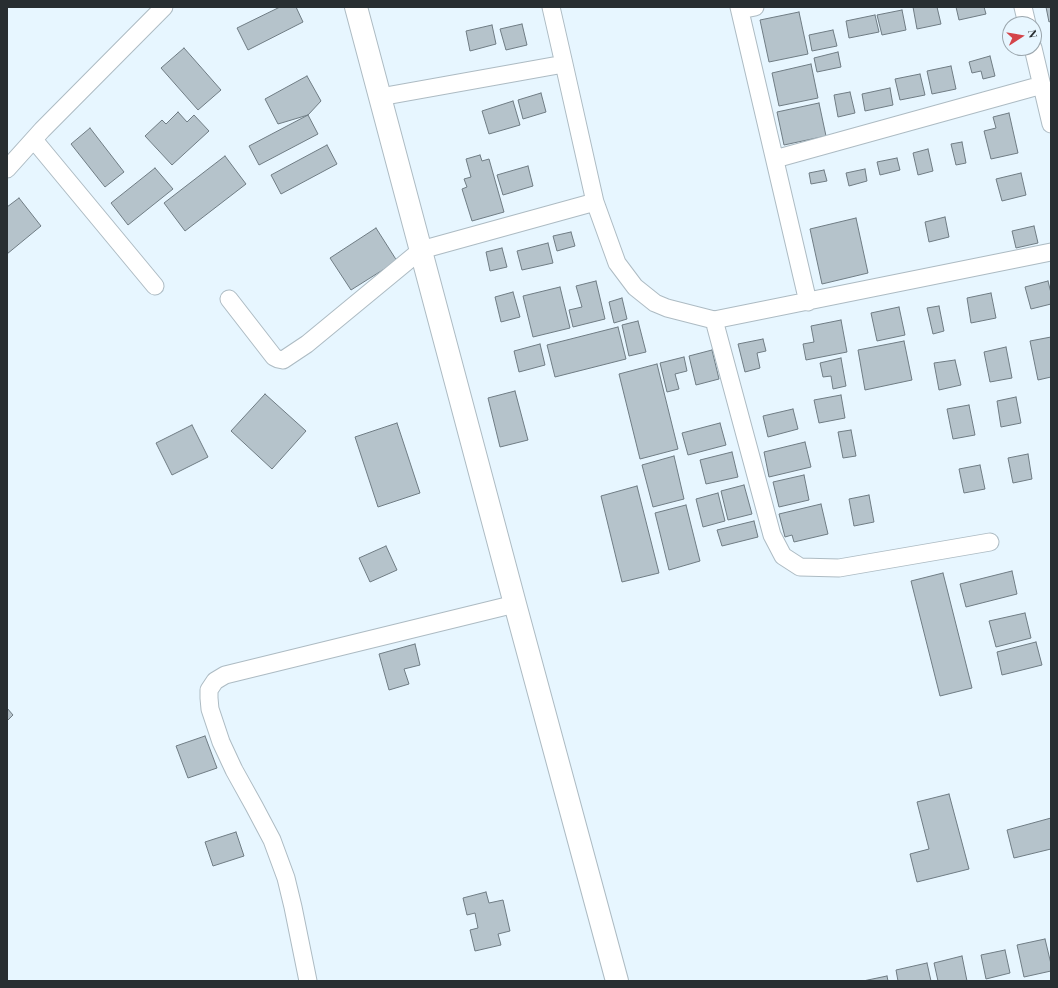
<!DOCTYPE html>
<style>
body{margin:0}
#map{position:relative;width:1058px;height:988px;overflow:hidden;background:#e7f6ff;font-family:"Playfair Display",serif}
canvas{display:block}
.frame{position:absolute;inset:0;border:8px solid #282e31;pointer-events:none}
.north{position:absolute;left:1002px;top:16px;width:40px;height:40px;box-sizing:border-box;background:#e7f6ff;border:1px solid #9ba6ad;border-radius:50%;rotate:78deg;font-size:11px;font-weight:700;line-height:16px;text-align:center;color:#282e31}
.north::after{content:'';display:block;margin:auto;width:14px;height:18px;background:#d4444a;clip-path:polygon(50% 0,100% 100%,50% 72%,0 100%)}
</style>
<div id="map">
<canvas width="1058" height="988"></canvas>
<div class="frame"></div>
<div class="north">N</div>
</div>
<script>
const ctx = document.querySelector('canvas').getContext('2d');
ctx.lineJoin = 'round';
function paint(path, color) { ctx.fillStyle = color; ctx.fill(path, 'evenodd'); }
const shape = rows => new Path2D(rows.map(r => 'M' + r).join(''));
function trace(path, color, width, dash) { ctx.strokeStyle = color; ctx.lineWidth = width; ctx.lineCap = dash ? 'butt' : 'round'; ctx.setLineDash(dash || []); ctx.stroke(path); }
const building = shape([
 [280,7,296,7,303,22,248,50,237,28,280,7],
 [913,7,937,7,941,24,917,29,913,7],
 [956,7,984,7,986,14,959,20,956,7],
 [1046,7,1051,7,1051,21,1049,22,1046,7],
 [902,10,906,30,882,35,877,15,902,10],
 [799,12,808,54,769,62,760,20,799,12],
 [875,15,879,32,849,38,846,21,875,15],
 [522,24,527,45,506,50,500,29,522,24],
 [492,25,496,44,470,51,466,31,492,25],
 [833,30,837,46,812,51,809,35,833,30],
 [184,48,221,90,198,110,161,68,184,48],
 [838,52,841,67,817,72,814,58,838,52],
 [990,56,995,76,983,79,981,71,972,73,969,62,990,56],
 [811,64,818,98,779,106,772,73,811,64],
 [951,66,956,89,932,94,927,71,951,66],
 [920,74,925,95,900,100,895,79,920,74],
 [307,76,321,101,308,115,278,124,265,99,307,76],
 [890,88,893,105,865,111,862,94,890,88],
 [850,92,855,113,838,117,834,95,850,92],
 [541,93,546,112,523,119,518,100,541,93],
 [513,101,520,125,489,134,482,111,513,101],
 [819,103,826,136,784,145,777,112,819,103],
 [178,112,187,122,194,115,209,131,172,165,145,136,162,120,166,124,178,112],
 [1009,113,1018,153,991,159,984,131,996,128,993,117,1009,113],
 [308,115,318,134,259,165,249,146,308,115],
 [90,128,124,172,105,187,71,144,90,128],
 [962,142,966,163,956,165,951,144,962,142],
 [327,145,337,164,281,194,271,175,327,145],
 [928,149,933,171,918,175,913,153,928,149],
 [480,155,482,161,489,159,504,212,472,221,462,189,467,187,464,179,471,177,466,159,480,155],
 [225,156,246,184,185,231,164,203,225,156],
 [897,158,900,170,880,175,877,162,897,158],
 [528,166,533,186,503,195,497,175,528,166],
 [155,168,173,189,128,225,111,203,155,168],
 [865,169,867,181,849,186,846,173,865,169],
 [824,170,827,181,811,184,809,173,824,170],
 [1021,173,1026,195,1002,201,996,179,1021,173],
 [19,198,41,226,7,254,7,207,19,198],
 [945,217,949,237,929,242,925,222,945,217],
 [856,218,868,273,822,284,810,229,856,218],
 [1034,226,1038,243,1016,248,1012,231,1034,226],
 [376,228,397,261,351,290,330,258,376,228],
 [571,232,575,246,557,251,553,236,571,232],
 [548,243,553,263,522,270,517,251,548,243],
 [502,248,507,267,490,271,486,252,502,248],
 [596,281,605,319,573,327,569,310,582,307,576,286,596,281],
 [1048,281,1051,293,1051,304,1031,309,1025,287,1048,281],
 [560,287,570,328,533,337,523,296,560,287],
 [513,292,520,317,501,322,495,297,513,292],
 [991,293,996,318,971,323,967,298,991,293],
 [622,298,627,319,614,323,609,302,622,298],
 [939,306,944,331,933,334,927,308,939,306],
 [899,307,905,335,877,341,871,313,899,307],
 [841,320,847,352,806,360,803,344,814,342,811,326,841,320],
 [638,321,646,352,629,356,622,325,638,321],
 [618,327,626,359,555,377,547,345,618,327],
 [1051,337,1051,377,1038,380,1030,341,1051,337],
 [763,339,766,351,757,353,760,368,745,372,738,344,763,339],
 [904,341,912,380,865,390,858,350,904,341],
 [540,344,545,365,519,372,514,351,540,344],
 [1006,347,1012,378,990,382,984,352,1006,347],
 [712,350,719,379,696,385,689,356,712,350],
 [684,357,687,371,675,374,679,389,667,392,660,363,684,357],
 [841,358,846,386,833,389,831,376,823,377,820,363,841,358],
 [955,360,961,385,939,390,934,363,955,360],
 [657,364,678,449,640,459,619,374,657,364],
 [515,391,528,440,500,447,488,398,515,391],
 [265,394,306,431,272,469,231,431,265,394],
 [841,395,845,418,819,423,814,400,841,395],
 [1016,397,1021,423,1001,427,997,401,1016,397],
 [969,405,975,435,953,439,947,409,969,405],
 [793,409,798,429,768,437,763,416,793,409],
 [397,423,420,493,378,507,355,437,397,423],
 [720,423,726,445,688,455,682,433,720,423],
 [192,425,208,457,172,475,156,443,192,425],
 [851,430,856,456,843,458,838,432,851,430],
 [805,442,811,467,769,477,764,452,805,442],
 [732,452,738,477,706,484,700,460,732,452],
 [1028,454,1032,479,1013,483,1008,458,1028,454],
 [674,456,684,499,653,507,642,465,674,456],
 [980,465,985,489,964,493,959,469,980,465],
 [804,475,809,500,779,507,773,482,804,475],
 [744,485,752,514,728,520,721,491,744,485],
 [637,486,659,573,622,582,601,496,637,486],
 [718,493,725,521,703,527,696,499,718,493],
 [869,495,874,522,854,526,849,499,869,495],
 [821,504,828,534,794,542,792,535,785,537,779,514,821,504],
 [686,505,700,561,669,570,655,513,686,505],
 [754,521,758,537,722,546,717,530,754,521],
 [386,546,397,570,370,582,359,558,386,546],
 [1012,571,1017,594,966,607,960,584,1012,571],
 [943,573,972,688,940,696,911,581,943,573],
 [1025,613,1031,638,996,647,989,621,1025,613],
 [1036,642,1042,665,1002,675,997,652,1036,642],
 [415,644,420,665,404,669,409,684,389,690,379,654,415,644],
 [7,708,13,715,7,721,7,708],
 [205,736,217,768,188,778,176,746,205,736],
 [949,794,969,869,917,882,910,854,929,849,917,802,949,794],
 [1051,818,1051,849,1014,858,1007,830,1051,818],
 [236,832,244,856,213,866,205,842,236,832],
 [486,892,489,903,503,900,510,931,498,934,501,945,475,951,470,930,478,928,475,913,467,915,463,898,486,892],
 [1045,939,1051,964,1051,971,1024,977,1017,945,1045,939],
 [1005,950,1010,973,986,979,981,955,1005,950],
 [962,956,967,981,938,981,934,963,962,956],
 [927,963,931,981,898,981,896,970,927,963],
 [887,976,888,981,863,981,887,976]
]);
paint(building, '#b5c3cb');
trace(building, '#6f7c84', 1);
const minor = shape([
 [551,7,564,64,595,202,617,263,635,287,655,303,667,308,714,320,1051,252],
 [739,7,808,302],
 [1023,7,1027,24],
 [740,10,755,7],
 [1033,48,1051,124],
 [380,97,564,64],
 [34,140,155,286],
 [775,159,1042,85],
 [7,169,42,130,164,7],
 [229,299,274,357,278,359,283,360,307,344,421,250,595,202],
 [714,320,772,535,783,556,800,567,839,568,990,542],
 [308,981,293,907,286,878,272,840,254,806,234,770,221,742,210,709,209,698,209,690,215,681,225,675,515,604]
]);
const secondary = shape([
 [356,7,515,604,617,981]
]);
trace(minor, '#adbbc3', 19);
trace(secondary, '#adbbc3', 24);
trace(minor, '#fff', 17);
trace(secondary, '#fff', 22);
</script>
